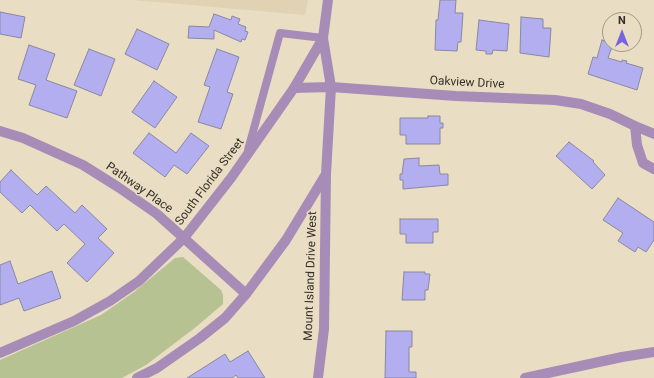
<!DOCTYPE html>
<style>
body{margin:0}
#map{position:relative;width:654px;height:378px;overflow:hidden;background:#e9ddc4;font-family:Roboto,sans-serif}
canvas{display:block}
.north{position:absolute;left:602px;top:12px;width:40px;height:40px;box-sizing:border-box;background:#e9ddc4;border:1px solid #a19885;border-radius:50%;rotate:0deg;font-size:11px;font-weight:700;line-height:16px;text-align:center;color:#353027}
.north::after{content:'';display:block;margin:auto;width:14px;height:18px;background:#7964df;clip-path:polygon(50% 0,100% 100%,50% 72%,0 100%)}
</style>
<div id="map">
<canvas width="654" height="378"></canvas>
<div class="north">N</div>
</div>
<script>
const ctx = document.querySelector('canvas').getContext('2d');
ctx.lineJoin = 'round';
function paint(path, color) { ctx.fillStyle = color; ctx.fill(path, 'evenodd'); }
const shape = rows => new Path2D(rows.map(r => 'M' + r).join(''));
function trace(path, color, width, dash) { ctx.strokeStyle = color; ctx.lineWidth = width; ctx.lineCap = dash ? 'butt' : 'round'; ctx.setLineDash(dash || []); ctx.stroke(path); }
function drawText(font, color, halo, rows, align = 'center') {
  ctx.font = font + ' Roboto,sans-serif'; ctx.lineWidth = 3; ctx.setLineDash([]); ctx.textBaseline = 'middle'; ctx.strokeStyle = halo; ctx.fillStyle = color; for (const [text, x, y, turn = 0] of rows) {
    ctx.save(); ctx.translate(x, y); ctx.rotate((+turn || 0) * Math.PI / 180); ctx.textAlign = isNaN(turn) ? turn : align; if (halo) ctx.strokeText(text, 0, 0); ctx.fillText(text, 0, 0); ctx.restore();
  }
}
paint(shape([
 [133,0,308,0,305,15]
]), '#e0d2b2');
paint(shape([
 [183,257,221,290,223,295,223,304,196,327,146,365,122,378,0,378,0,360,101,315,134,292,175,258]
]), '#b7c293');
const building = shape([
 [440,0,456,0,455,13,463,13,461,42,458,42,457,51,435,50,436,20,438,20,440,0],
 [0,12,25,17,21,38,0,34,0,12],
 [214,14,231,20,232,16,240,19,238,24,246,27,245,31,248,32,245,40,242,39,241,42,214,30,214,39,188,38,189,26,209,27,214,14],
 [521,17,543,19,543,28,551,28,549,57,520,53,521,17],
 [479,20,509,24,507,51,493,50,492,54,486,54,486,51,476,50,479,20],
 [137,29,169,44,157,70,125,54,137,29],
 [602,40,613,44,608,58,622,62,622,60,627,61,626,63,643,68,637,90,588,74,593,57,597,58,602,40],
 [29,45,55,54,46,80,77,91,67,118,29,105,36,85,18,79,29,45],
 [89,49,115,59,101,96,74,85,89,49],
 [217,49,239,57,227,92,233,94,221,129,198,122,210,87,204,85,217,49],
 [154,81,177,97,155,128,132,112,154,81],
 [428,116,440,116,440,123,443,123,443,128,440,128,440,144,406,144,406,135,400,135,400,118,428,118,428,116],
 [149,133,176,153,191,133,209,146,187,174,174,165,165,177,133,153,149,133],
 [569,142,594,161,593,162,605,175,592,189,556,156,569,142],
 [419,158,419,166,439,165,440,174,448,174,448,185,403,189,403,180,400,180,400,174,402,174,404,159,419,158],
 [11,170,37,195,46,186,75,213,82,205,107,229,98,238,114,253,87,282,67,263,85,244,64,224,57,231,30,205,22,213,0,192,0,182,11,170],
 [618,198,654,222,654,240,646,252,638,247,635,252,618,241,623,233,603,220,618,198],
 [400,219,438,219,438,232,433,232,433,243,406,243,406,234,400,234,400,219],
 [10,261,18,284,52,271,61,298,24,311,19,298,0,305,0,265,10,261],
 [404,272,425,272,425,274,430,274,428,290,425,290,425,300,402,300,404,272],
 [386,331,412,331,412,347,409,347,409,372,416,372,416,378,385,378,386,331],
 [248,351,265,378,238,378,236,375,232,378,187,378,225,354,230,362,248,351]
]);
paint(building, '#b2aeef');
trace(building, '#8988a0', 1);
trace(shape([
 [248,150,280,33,323,38]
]), '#a68cb7', 8);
trace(shape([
 [294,88,331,87,456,96,555,100,581,104,610,114,635,126,637,145,643,163,654,169],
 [635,126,654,134],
 [0,131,23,138,83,165,118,187,157,214,246,294],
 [318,378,324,329,326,174],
 [525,378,622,357,654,352]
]), '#a68cb7', 10);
trace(shape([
 [0,353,74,321,110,301,139,281,184,238,231,178,294,88,323,38],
 [137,378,157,368,200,338,225,318,246,294,286,240,326,174,331,87,323,38,328,0]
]), '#a68cb7', 10);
drawText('12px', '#353027', '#e9ddc4', [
 ["Oakview Drive",467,83,3],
 ["South Florida Street",210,182,-53],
 ["Pathway Place",139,188,35],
 ["Mount Island Drive West",311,276,-88]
]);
</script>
